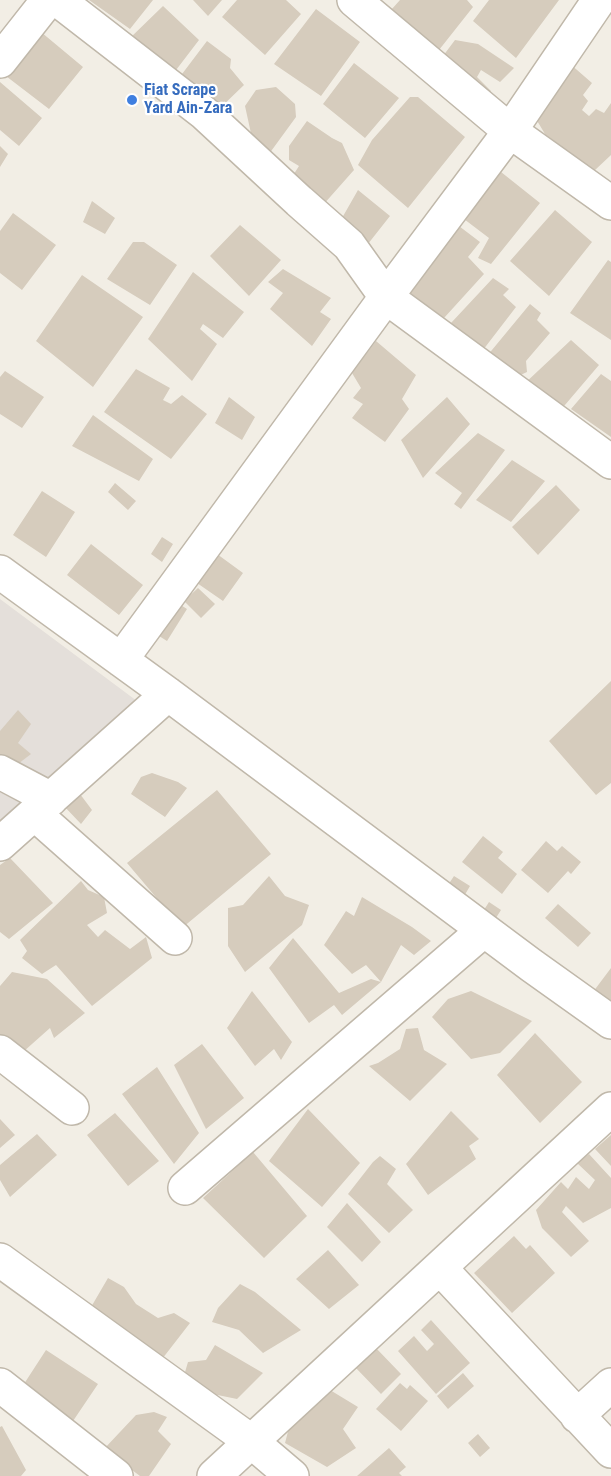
<!DOCTYPE html>
<style>
body{margin:0}
canvas{display:block;background:#f2eee5}
</style>
<canvas width="611" height="1476"></canvas>
<script>
const ctx = document.querySelector('canvas').getContext('2d');
ctx.lineJoin = 'round';
function paint(path, color) { ctx.fillStyle = color; ctx.fill(path, 'evenodd'); }
const shape = rows => new Path2D(rows.map(r => 'M' + r).join(''));
function trace(path, color, width, dash) { ctx.strokeStyle = color; ctx.lineWidth = width; ctx.lineCap = dash ? 'butt' : 'round'; ctx.setLineDash(dash || []); ctx.stroke(path); }
function drawText(font, color, halo, rows, align = 'center') {
  ctx.font = font + ' "Roboto Condensed",sans-serif'; ctx.lineWidth = 4.5; ctx.setLineDash([]); ctx.textBaseline = 'middle'; ctx.strokeStyle = halo; ctx.fillStyle = color; for (const [text, x, y, turn = 0] of rows) {
    ctx.save(); ctx.translate(x, y); ctx.rotate((+turn || 0) * Math.PI / 180); ctx.textAlign = isNaN(turn) ? turn : align; if (halo) ctx.strokeText(text, 0, 0); ctx.fillText(text, 0, 0); ctx.restore();
  }
}
paint(shape([
 [0,599,145,707,0,834]
]), '#e4dfda');
paint(shape([
 [89,0,153,0,130,29],
 [193,0,222,0,208,16],
 [237,0,286,0,301,14,265,55,222,17],
 [400,0,467,0,473,7,439,50,391,10],
 [489,0,559,0,516,58,473,21],
 [163,6,199,40,173,74,128,40],
 [316,9,360,42,321,96,274,64],
 [35,27,83,67,49,109,2,73],
 [455,40,478,44,514,68,500,82,481,70,477,77,491,91,485,101,443,56],
 [207,41,231,59,230,68,244,85,217,111,179,78],
 [354,63,399,98,365,138,323,104],
 [569,63,592,83,583,95,588,101,582,110,589,116,596,109,604,113,611,103,611,155,594,171,545,134,533,114],
 [0,82,42,118,19,146,0,130],
 [276,87,295,104,296,117,269,154,252,138,245,106,256,90],
 [410,97,418,97,465,137,408,208,358,165,372,140],
 [307,121,332,138,342,143,354,170,323,205,290,180,299,166,289,160,289,146],
 [0,146,8,154,0,167],
 [496,168,540,203,491,264,478,258,489,238,460,216],
 [358,190,390,216,364,249,338,225],
 [92,201,115,218,105,234,83,222],
 [555,210,592,242,549,296,510,261],
 [13,213,56,245,22,290,0,273,0,231],
 [455,223,480,242,468,257,484,274,444,318,405,289],
 [240,225,281,260,249,296,210,256],
 [133,242,144,242,177,265,150,305,107,279],
 [608,260,611,262,611,340,570,313],
 [283,269,331,298,320,312,331,319,312,346,270,309,283,293,268,282],
 [193,272,244,312,223,338,203,324,200,329,217,344,192,381,148,339],
 [82,275,143,317,93,387,36,341],
 [493,278,509,289,503,295,516,307,483,350,451,323],
 [530,304,541,313,537,320,550,333,526,361,527,372,514,378,487,356],
 [571,340,599,365,559,412,523,385],
 [376,341,416,375,402,399,409,409,385,442,352,418,363,404,353,398,361,388,352,373],
 [136,369,170,388,163,400,171,404,182,395,207,414,171,459,104,412],
 [5,371,44,397,22,428,0,414,0,377],
 [601,374,611,381,611,437,571,409],
 [229,397,255,417,242,440,215,423],
 [447,397,470,424,423,478,401,440],
 [93,415,153,459,139,481,72,446],
 [478,433,505,450,461,509,454,504,462,493,435,473],
 [512,460,545,481,511,522,476,500],
 [115,483,136,501,128,510,108,492],
 [556,485,580,510,538,555,512,527],
 [42,491,75,512,46,557,13,535],
 [162,537,173,544,162,562,151,554],
 [91,544,143,585,119,615,67,575],
 [217,554,243,573,223,601,197,583],
 [198,588,215,604,201,618,184,601],
 [176,602,187,609,167,641,148,629],
 [611,681,611,783,596,795,549,741],
 [18,710,31,724,18,743,31,754,14,767,0,754,0,731],
 [152,773,178,782,187,788,165,817,131,794,141,777],
 [77,790,92,810,81,824,63,805],
 [217,790,271,854,182,928,127,863],
 [483,836,503,852,498,858,517,874,502,894,462,862],
 [546,841,557,851,562,846,581,862,571,874,568,871,548,893,521,870],
 [10,858,53,903,9,939,0,932,0,865],
 [269,876,285,896,309,905,302,925,245,972,228,946,228,908,243,905],
 [454,876,470,886,463,898,446,888],
 [81,881,88,890,104,897,107,913,87,925,98,937,105,930,130,949,146,937,152,958,92,1006,56,965,42,974,22,958,27,951,20,940],
 [362,897,412,927,431,941,414,955,401,945,381,982,366,965,352,974,324,945,346,911,354,916],
 [489,902,501,910,494,921,482,913],
 [558,904,591,933,578,947,545,918],
 [293,938,339,993,371,979,381,982,342,1015,334,1005,309,1023,269,968],
 [611,968,611,1011,590,996],
 [12,972,47,979,85,1013,54,1038,50,1028,23,1052,0,1038,0,986],
 [252,991,292,1042,281,1060,274,1049,255,1066,227,1028],
 [471,991,532,1021,500,1053,471,1059,432,1017,448,999],
 [418,1028,424,1050,447,1064,410,1101,369,1066,378,1063,400,1049,406,1029],
 [535,1033,582,1082,540,1123,497,1075],
 [202,1044,244,1098,206,1129,174,1065],
 [157,1067,199,1133,174,1164,122,1094],
 [308,1109,360,1163,322,1207,269,1161],
 [451,1111,479,1139,469,1146,476,1159,428,1195,406,1164],
 [115,1113,159,1161,128,1186,87,1135],
 [0,1119,15,1135,0,1148],
 [37,1134,57,1155,10,1197,0,1180,0,1165],
 [611,1135,611,1166,595,1149],
 [253,1152,307,1216,264,1258,203,1198],
 [589,1154,611,1178,611,1208,583,1223,566,1206,562,1212,589,1241,571,1257,542,1228,536,1210,561,1182,568,1189,576,1177,589,1189,595,1180,577,1163],
 [380,1156,396,1169,387,1184,413,1210,389,1233,348,1194,373,1162],
 [347,1203,381,1242,362,1262,327,1227],
 [514,1236,526,1249,530,1245,555,1273,512,1313,474,1273],
 [328,1250,359,1285,329,1309,296,1279],
 [108,1278,124,1287,136,1304,158,1318,174,1313,190,1323,159,1363,87,1314],
 [240,1284,255,1292,301,1330,263,1353,239,1330,212,1322,218,1308],
 [431,1320,470,1363,436,1394,398,1351,414,1336,427,1351,434,1344,421,1330],
 [215,1345,263,1373,237,1399,203,1392,183,1379,188,1362,206,1360],
 [375,1347,401,1374,381,1394,354,1366],
 [46,1350,98,1384,73,1421,22,1387],
 [463,1373,474,1386,448,1409,437,1396],
 [400,1383,407,1389,410,1385,428,1401,401,1431,376,1409],
 [330,1390,358,1407,343,1429,356,1448,327,1467,285,1443,290,1424],
 [154,1412,167,1417,158,1431,171,1444,149,1476,140,1476,104,1449,136,1415],
 [2,1426,26,1470,21,1476,0,1476,0,1427],
 [478,1434,490,1448,480,1457,468,1443],
 [389,1448,406,1467,399,1473,402,1476,357,1476]
]), '#d6ccbd');
const minor = shape([
 [58,0,204,113,299,201,349,245,386,297,611,462],
 [354,0,510,131,611,203],
 [0,61,48,0],
 [0,572,168,694,531,965,611,1022],
 [121,660,386,297,510,131,599,0],
 [0,772,51,799],
 [35,814,175,938],
 [0,844,168,694],
 [0,1052,72,1108],
 [185,1188,484,930],
 [0,1260,252,1442,292,1476],
 [440,1268,611,1451],
 [0,1385,116,1476],
 [577,1416,611,1385],
 [214,1476,611,1109]
]);
trace(minor, '#c0b8aa', 36);
trace(minor, '#fff', 33);
for (const [x, y, r, color] of [
 [132,100,6,"#3f7fe0"]
]) { const dot = new Path2D(); dot.arc(x, y, r, 0, 2 * Math.PI); ctx.fillStyle = color; ctx.fill(dot); trace(dot, '#fff', 2); }
drawText('bold 16px', '#366cbe', '#fff', [
 ["Fiat Scrape",144,91],
 ["Yard Ain-Zara",144,109]
], 'left');
</script>
